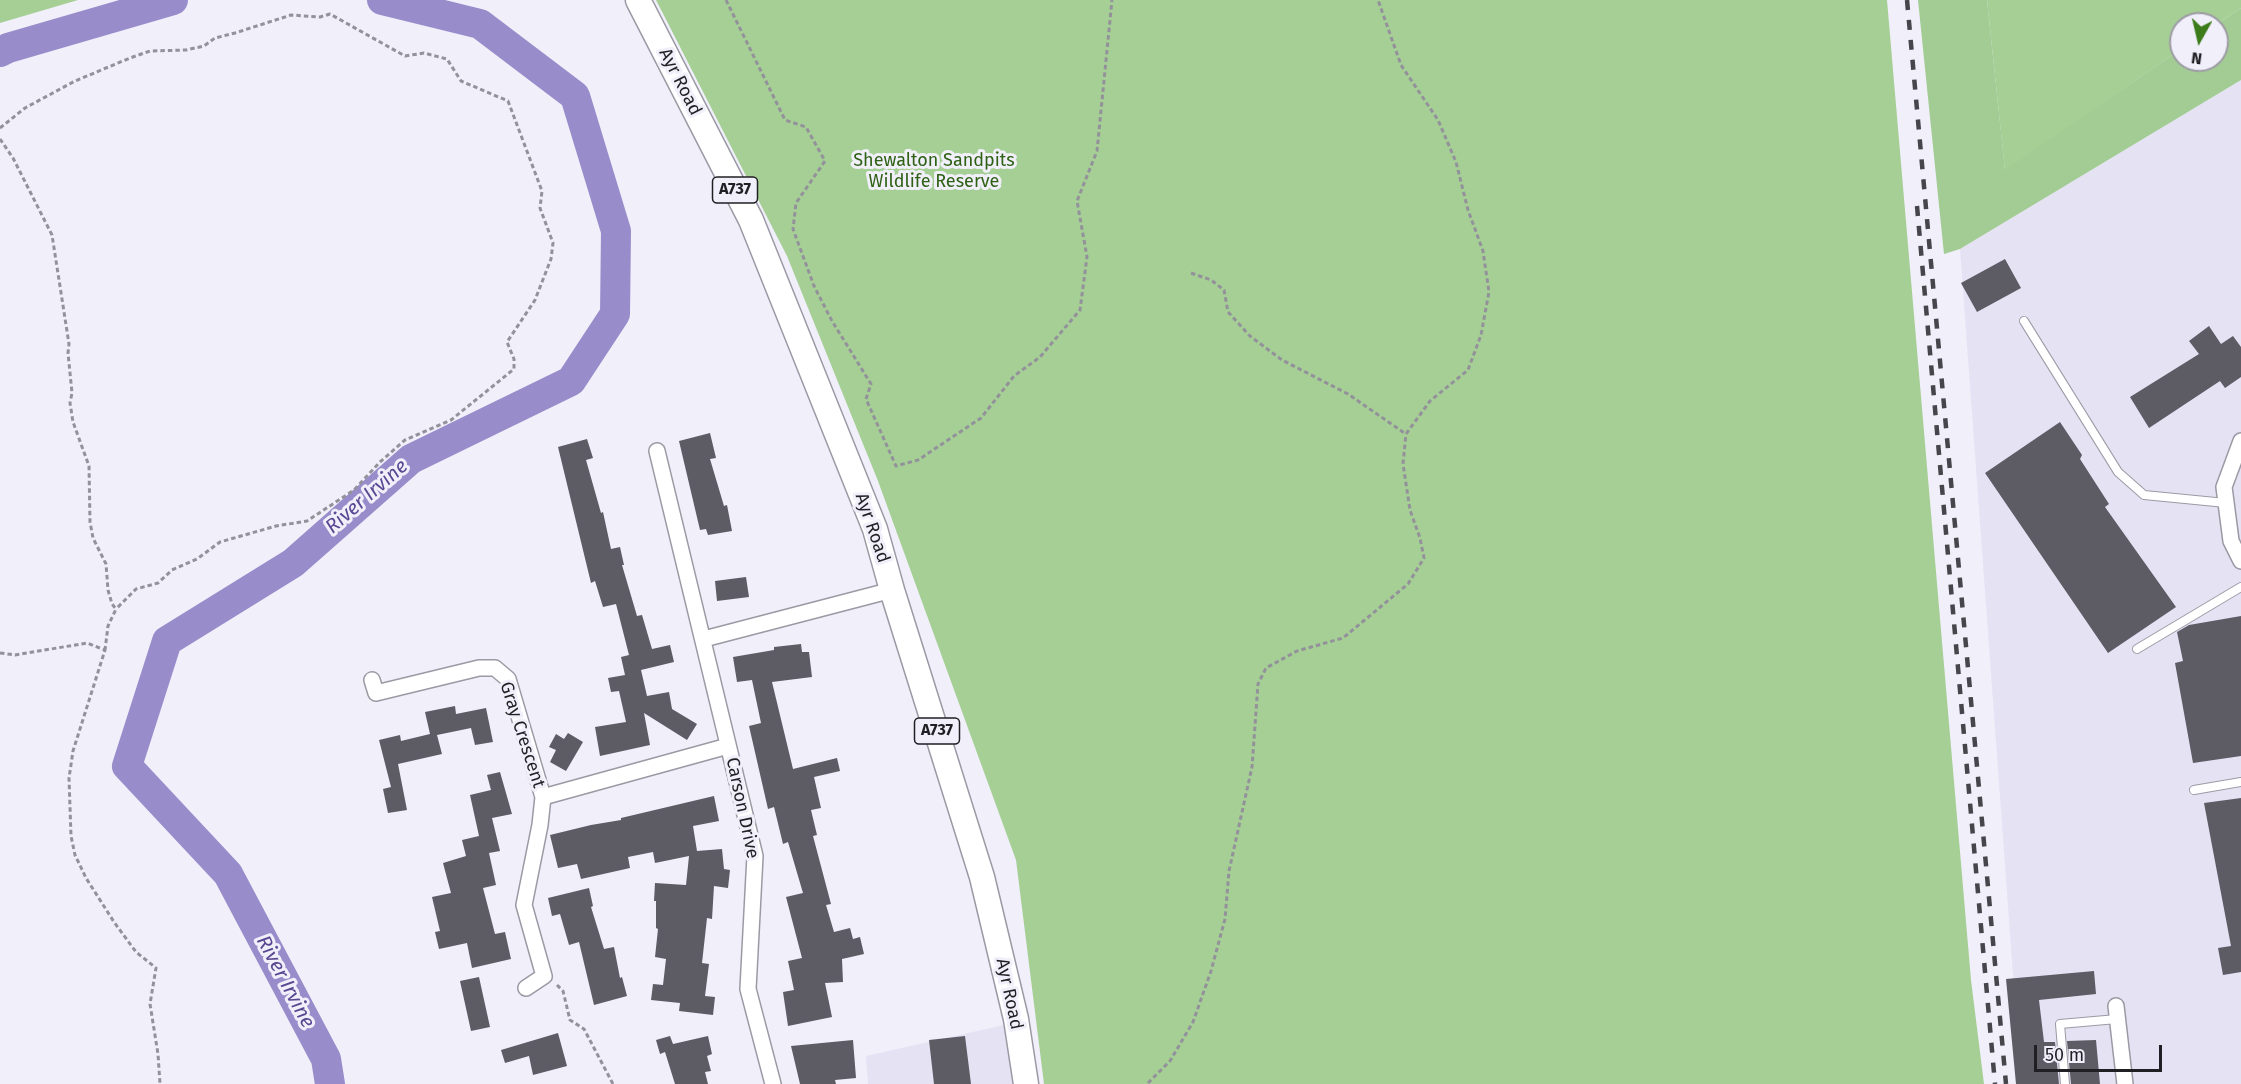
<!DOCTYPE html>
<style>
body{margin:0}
#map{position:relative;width:2241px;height:1084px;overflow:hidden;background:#f0effa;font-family:"Fira Sans",sans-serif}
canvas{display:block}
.north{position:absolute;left:2169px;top:12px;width:60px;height:60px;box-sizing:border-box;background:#f0effa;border:2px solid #9d9ca4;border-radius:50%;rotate:188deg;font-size:16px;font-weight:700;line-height:24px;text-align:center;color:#201f23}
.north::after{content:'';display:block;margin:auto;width:21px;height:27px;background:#3c7c1a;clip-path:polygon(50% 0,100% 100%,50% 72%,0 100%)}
.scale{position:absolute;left:2034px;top:1045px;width:128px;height:27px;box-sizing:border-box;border:3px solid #201f23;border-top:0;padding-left:8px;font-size:18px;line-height:21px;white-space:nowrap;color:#201f23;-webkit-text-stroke:4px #f0effa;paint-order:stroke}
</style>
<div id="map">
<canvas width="2241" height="1084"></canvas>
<div class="north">N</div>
<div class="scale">50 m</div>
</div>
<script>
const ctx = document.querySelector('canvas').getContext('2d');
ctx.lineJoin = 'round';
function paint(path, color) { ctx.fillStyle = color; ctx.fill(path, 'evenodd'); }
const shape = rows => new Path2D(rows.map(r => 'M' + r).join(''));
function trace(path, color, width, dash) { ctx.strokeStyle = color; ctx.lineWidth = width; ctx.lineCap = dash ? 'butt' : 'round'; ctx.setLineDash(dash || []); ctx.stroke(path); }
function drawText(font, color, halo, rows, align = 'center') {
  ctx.font = font + ' "Fira Sans",sans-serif'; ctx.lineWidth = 6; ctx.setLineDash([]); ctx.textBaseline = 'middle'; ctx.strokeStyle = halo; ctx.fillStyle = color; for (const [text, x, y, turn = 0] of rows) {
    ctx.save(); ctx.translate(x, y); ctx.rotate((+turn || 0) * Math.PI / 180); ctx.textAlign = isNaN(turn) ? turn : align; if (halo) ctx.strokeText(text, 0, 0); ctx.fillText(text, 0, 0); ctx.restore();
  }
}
paint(shape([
 [2241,80,2241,1084,2021,1084,1960,249],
 [1004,1025,1014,1084,868,1084,866,1056]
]), '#e5e2f4');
paint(shape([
 [0,0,78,0,0,23],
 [656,0,1887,0,1971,980,1984,1084,1044,1084,1016,860,878,481,787,256],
 [1987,0,2241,0,2241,8,2217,24,2181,24,2181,49,2005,171]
]), '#a6cf96');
paint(shape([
 [1918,0,1987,0,2005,170,2181,49,2181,60,2217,60,2217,24,2241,8,2241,80,1960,249,1944,254]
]), '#a2cc93');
trace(shape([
 [0,52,8,48,173,0],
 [330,1084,326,1059,228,874,127,766,167,641,293,563,411,459,571,381,615,314,616,231,575,96,480,24,382,0]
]), '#988dca', 30);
paint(shape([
 [2005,259,2021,288,1977,312,1961,283],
 [2209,326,2221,344,2233,336,2241,347,2241,377,2225,388,2220,381,2149,428,2130,397,2199,354,2189,341],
 [2060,422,2082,455,2080,459,2109,504,2105,507,2176,607,2108,653,1985,473],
 [710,433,716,458,710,459,724,506,727,505,732,531,708,535,706,529,700,530,679,441],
 [587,439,593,458,586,460,601,513,603,512,611,549,620,547,624,565,622,565,637,616,642,615,652,649,670,645,674,662,641,670,647,696,669,692,672,709,697,724,687,740,644,713,650,745,600,756,595,727,626,722,619,691,611,692,608,678,625,675,621,657,629,655,616,604,603,607,595,581,591,583,558,447],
 [746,577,749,597,717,601,715,581],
 [2241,616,2241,756,2193,763,2175,663,2183,661,2177,632,2189,625],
 [801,644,802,652,809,652,812,677,772,682,793,769,837,758,840,771,814,777,821,808,811,810,817,835,813,836,831,904,826,905,834,932,850,928,853,939,860,937,864,954,842,959,843,982,825,983,832,1017,788,1026,783,992,794,990,788,961,802,958,786,897,803,893,788,842,783,844,774,807,768,809,749,726,761,723,752,680,737,682,733,657,774,650,774,647],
 [455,706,456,714,486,708,493,742,475,745,471,728,437,735,442,754,398,764,407,810,388,813,383,789,391,787,379,740,400,735,401,741,430,734,425,712],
 [568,733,583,742,566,771,550,762,556,750,549,747,556,734,564,739],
 [500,772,512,814,492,818,500,851,489,853,496,885,483,888,495,934,505,932,511,959,472,968,467,943,439,949,435,932,440,931,432,897,451,893,443,863,466,856,462,840,479,836,470,795,491,790,487,775],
 [714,796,719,821,693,826,697,851,722,849,724,869,730,870,728,888,714,886,712,919,707,918,702,963,709,964,705,996,715,997,713,1015,679,1011,680,1003,651,1000,653,984,663,985,666,959,655,957,658,929,656,928,656,901,654,901,655,883,686,885,689,856,655,863,653,852,628,857,630,868,581,879,577,864,558,868,550,835,591,825,621,820,621,818],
 [2241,798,2241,972,2223,975,2218,948,2231,946,2204,803],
 [589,888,593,906,591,907,604,949,614,947,620,978,622,977,627,996,594,1005,579,942,569,945,560,914,552,916,548,898],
 [2094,971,2096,994,2039,1000,2044,1042,2055,1042,2059,1084,2016,1084,2006,979],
 [479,977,490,1027,471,1031,460,981],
 [558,1033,567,1066,533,1075,529,1056,505,1063,501,1050],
 [670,1036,673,1044,708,1036,712,1054,707,1056,711,1071,705,1072,708,1084,675,1084,665,1052,660,1054,656,1040],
 [965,1036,971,1084,934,1084,929,1040],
 [853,1040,856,1078,835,1080,836,1084,800,1084,791,1046],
 [2096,1040,2100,1084,2071,1084,2067,1041]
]), '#5d5b64');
const service = shape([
 [2024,321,2118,472,2144,495,2226,503],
 [2137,649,2241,587],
 [2194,790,2241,782],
 [2065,1084,2060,1024,2117,1019]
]);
const minor = shape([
 [2241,441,2224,487,2231,541,2241,561],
 [657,451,755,856,748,989,773,1084],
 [704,639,892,590],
 [372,680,376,693,479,668,495,668,508,679,543,797,540,825,524,905,544,976,526,988],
 [543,797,728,746],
 [2116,1006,2125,1084]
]);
const primary = shape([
 [638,0,751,220,875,529,892,590,982,877,1016,1019,1026,1084]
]);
trace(service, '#9b9aa4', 10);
trace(minor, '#9b9aa4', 18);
trace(primary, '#9b9aa4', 27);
trace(shape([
 [726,0,785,120,806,127,825,161,796,203,793,229,814,286,832,321,871,384,866,399,896,466,918,460,981,418,1014,376,1040,357,1080,310,1087,257,1077,201,1097,151,1112,0],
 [0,128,25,108,75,81,130,58,150,51,186,50,204,46,215,38,235,33,291,15,320,17,330,14,405,56,424,53,447,59,461,81,508,101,542,191,540,208,553,243,551,259,535,300,507,342,514,359,514,369,451,420,405,440,380,462,354,490,307,521,276,526,220,542,197,559,172,570,158,583,136,589,116,609],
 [0,139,13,158,52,235,69,344,68,353,72,393,70,403,73,422,89,466,90,522,93,538,106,564,108,590,112,604,116,609,108,626,105,650],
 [1191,273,1211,280,1224,290,1228,312,1250,336,1282,360,1348,394,1406,434,1430,401,1468,370,1481,335,1489,292,1483,251,1468,210,1456,162,1438,120,1401,65,1378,0],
 [0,653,15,655,87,643,105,650,73,751,69,778,71,836,75,855,86,878,114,922,136,952,156,968,150,1004,158,1054,160,1084],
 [557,985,563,991,570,1020,584,1029,613,1084],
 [1148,1083,1170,1061,1193,1022,1211,971,1225,919,1229,871,1252,767,1258,684,1266,668,1297,651,1343,638,1408,584,1424,558,1420,538,1410,510,1403,464,1406,434]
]), '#93929a', 3, [4.5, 3]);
trace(service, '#fff', 8);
trace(minor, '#fff', 15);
trace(primary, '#fff', 24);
trace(shape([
 [1907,0,2006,1084],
 [1917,206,1995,1084]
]), '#46454b', 4.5, [10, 10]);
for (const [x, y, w] of [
 [735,190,45],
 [937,731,45]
]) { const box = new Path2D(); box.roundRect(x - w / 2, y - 13, w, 26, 4.5); ctx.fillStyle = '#f0effa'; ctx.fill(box); trace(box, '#201f23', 1.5); }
drawText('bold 16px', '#201f23', null, [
 ["A737",735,190],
 ["A737",937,731]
]);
drawText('18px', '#201f23', '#f0effa', [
 ["Ayr Road",680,82,63],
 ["Ayr Road",872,528,71],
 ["Gray Crescent",522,735,72],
 ["Carson Drive",742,808,78],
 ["Ayr Road",1009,994,78]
]);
drawText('18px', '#2e6114', '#f0effa', [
 ["Shewalton Sandpits",934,161],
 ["Wildlife Reserve",934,182]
]);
drawText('italic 20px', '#594792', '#f0effa', [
 ["River Irvine",367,497,-41],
 ["River Irvine",285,982,62]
]);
</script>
